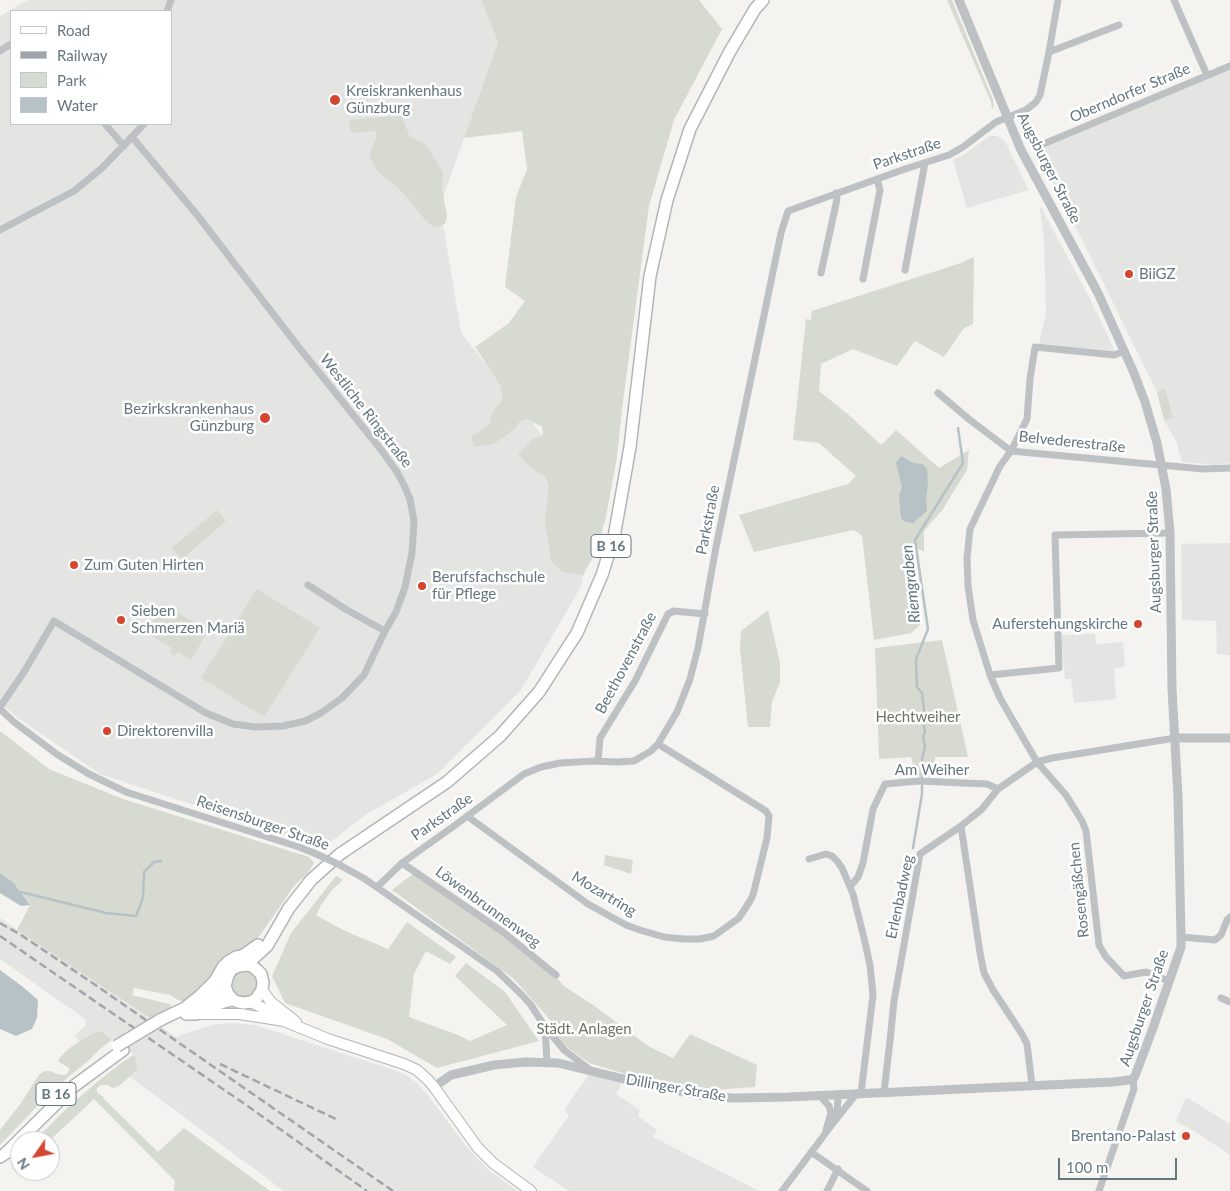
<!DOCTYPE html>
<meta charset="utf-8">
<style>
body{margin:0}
#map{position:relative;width:1230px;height:1191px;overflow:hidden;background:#f4f3f0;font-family:Lato,sans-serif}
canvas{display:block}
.legend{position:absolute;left:10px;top:10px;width:162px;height:115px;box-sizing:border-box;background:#fff;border:1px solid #c1c8cc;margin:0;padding:6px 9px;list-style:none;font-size:15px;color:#65767f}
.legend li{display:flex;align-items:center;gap:10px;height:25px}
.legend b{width:25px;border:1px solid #c1c8cc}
.north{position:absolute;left:10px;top:1131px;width:50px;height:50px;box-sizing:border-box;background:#fff;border:1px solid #c1c8cc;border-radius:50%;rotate:237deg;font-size:14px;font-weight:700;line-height:20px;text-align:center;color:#65767f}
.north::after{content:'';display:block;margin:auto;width:18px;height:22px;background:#d4462f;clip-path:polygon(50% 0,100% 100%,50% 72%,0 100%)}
.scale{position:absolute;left:1058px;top:1158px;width:119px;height:22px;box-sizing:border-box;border:2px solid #65767f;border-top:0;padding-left:6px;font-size:15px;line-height:18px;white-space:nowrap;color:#65767f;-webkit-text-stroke:4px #fff;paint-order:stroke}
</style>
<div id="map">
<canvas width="1230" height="1191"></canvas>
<ul class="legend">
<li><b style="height:6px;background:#fff"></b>Road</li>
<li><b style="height:6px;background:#9fa5a9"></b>Railway</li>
<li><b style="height:14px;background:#d6dad1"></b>Park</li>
<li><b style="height:14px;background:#b6c2c5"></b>Water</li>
</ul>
<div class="north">N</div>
<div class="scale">100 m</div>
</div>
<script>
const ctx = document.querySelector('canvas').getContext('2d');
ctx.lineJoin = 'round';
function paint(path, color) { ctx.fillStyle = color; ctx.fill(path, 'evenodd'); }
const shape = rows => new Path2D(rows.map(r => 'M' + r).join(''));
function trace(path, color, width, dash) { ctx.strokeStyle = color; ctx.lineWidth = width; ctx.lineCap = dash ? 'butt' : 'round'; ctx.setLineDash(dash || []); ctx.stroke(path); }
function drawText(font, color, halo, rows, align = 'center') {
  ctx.font = font + ' Lato,sans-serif'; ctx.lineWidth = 5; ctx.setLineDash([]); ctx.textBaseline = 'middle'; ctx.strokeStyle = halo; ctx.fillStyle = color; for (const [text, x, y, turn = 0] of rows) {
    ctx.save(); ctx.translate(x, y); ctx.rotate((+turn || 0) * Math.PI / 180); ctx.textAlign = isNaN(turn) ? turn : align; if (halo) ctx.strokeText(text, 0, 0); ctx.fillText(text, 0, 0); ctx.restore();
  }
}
paint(shape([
 [28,0,481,0,498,42,440,206,461,333,597,504,581,587,521,690,437,774,367,814,324,847,297,839,100,774,18,718,0,703,0,16],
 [11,11,171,11,171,124,11,124],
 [1230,69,1230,463,1215,465,1182,462,1176,441,1164,420,1157,392,1082,240,1065,209,1039,150],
 [990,136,997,136,1005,141,1029,190,967,208,953,160,963,155],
 [1041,207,1089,297,1116,353,1039,344,1046,312,1044,241,1040,208],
 [1230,543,1230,655,1217,654,1216,621,1182,620,1181,544],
 [1095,634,1096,644,1123,642,1125,667,1114,668,1116,699,1074,703,1071,679,1065,679,1061,635],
 [0,918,178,1038,180,1035,212,1025,230,1023,255,1025,403,1073,417,1083,430,1098,466,1146,481,1162,491,1172,518,1191,284,1191,130,1077,135,1072,136,1059,134,1055,100,1032,90,1035,79,1042,75,1036,86,1024,85,1019,0,959],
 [591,1071,624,1079,616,1094,640,1110,638,1116,657,1130,653,1137,759,1191,569,1191,533,1167,569,1115,564,1110],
 [1186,1097,1230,1124,1230,1155,1197,1133,1176,1121]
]), '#e4e5e3');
paint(shape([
 [481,0,699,0,722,29,674,120,649,206,622,409,617,457,606,517,596,552,583,575,563,572,551,561,545,520,549,485,546,477,533,470,518,454,531,440,543,435,542,427,527,419,522,420,518,423,515,429,495,443,484,446,474,446,471,437,489,425,492,413,503,399,500,385,475,347,509,323,525,301,505,287,516,197,527,169,522,131,464,138,498,42],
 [947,0,952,0,993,100,994,106,992,109,991,102],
 [402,115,403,120,410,137,426,145,443,172,442,189,447,216,445,224,434,228,424,219,405,195,394,184,378,172,369,155,377,135,376,131,353,133,349,127,350,120],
 [974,257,973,324,963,329,944,357,915,341,897,366,853,349,821,364,819,391,850,416,881,445,896,430,939,468,969,450,967,470,943,509,924,531,924,552,912,545,907,570,921,618,920,625,911,633,874,640,862,536,854,530,754,552,739,515,848,484,856,476,819,443,793,440,806,319,811,320,812,311,958,264],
 [1165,389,1173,418,1164,420,1157,392],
 [217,510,226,521,182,559,172,548],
 [257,589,320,628,264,717,201,678],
 [163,604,208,631,191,660,178,652,175,656,169,652,172,648,146,633],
 [768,610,780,663,780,682,772,702,770,727,748,727,740,649,741,631],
 [942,640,968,757,935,757,934,777,916,777,911,757,879,759,875,648],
 [0,731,49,769,123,799,309,857,314,863,308,873,295,885,283,902,261,934,253,943,244,949,228,955,221,960,203,986,193,997,186,1001,180,1001,170,995,134,988,132,995,169,1004,171,1005,171,1009,151,1019,17,930,30,905,13,882,0,873],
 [605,855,633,860,631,874,604,865],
 [414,873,541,961,564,986,596,1007,648,1046,673,1058,690,1034,757,1065,755,1087,700,1091,646,1080,589,1063,560,1042,550,1020,514,979,392,890],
 [336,876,343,880,333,889,321,905,316,915,345,931,388,949,407,922,456,957,450,964,426,951,414,974,409,1017,458,1035,470,1041,507,1025,455,976,466,963,505,992,539,1041,437,1068,387,1039,285,1003,272,976,291,933],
 '231 984a13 13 0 1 1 26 0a13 13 0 1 1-26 0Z',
 [100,1031,112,1040,99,1050,88,1061,67,1078,47,1096,0,1145,0,1130,21,1103,35,1081,39,1075,44,1071,50,1071,57,1074,64,1075,68,1073,69,1070,69,1068,58,1061,60,1057,71,1047,90,1035],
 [134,1055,136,1059,137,1067,135,1072,119,1086,113,1088,107,1085,101,1085,97,1088,97,1092,99,1094,104,1097,103,1098,158,1152,184,1128,270,1191,174,1191,175,1181,94,1099,49,1141,34,1141,68,1107,97,1082,121,1063]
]), '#d6dad1');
paint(shape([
 [901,456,913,463,923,464,927,469,928,484,926,498,927,511,913,523,905,522,901,518,899,495,902,488,896,463],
 [0,873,13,882,30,905,21,906,0,893],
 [0,970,23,987,38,1000,37,1018,32,1029,16,1036,0,1029]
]), '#b6c2c5');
trace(shape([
 [922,778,922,759,925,747,923,737,925,732,923,720,924,710,922,693,917,687,916,659,928,629,915,540,963,463,958,428],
 [913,848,922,794,922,785],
 [21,892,106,913,136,916,143,898,144,872,154,862,161,861]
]), '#b6c2c5', 2.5);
const secondary = shape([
 [262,990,271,1002,296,1022],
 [251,1002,265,1009,279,1018],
 [196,1014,240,1014,284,1021,328,1039,404,1064,417,1070,428,1080,434,1087,478,1148,493,1163,531,1191]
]);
const primary = shape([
 [246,965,267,946,289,908,311,880,340,854,447,782,500,736,539,692,577,633,602,575,614,537,630,447,650,276,667,200,690,129,729,53,755,9,763,0],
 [197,1006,214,996,221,991,225,986],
 [186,1014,196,1014,209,1007,224,1002,233,1000,238,1002,244,1003,251,1002,256,999,262,990,263,982,261,974,257,970,252,966,246,965,239,966,232,969,228,975,225,986,228,994,233,1000],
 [160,1020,185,1008,201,995,215,981,223,967,228,962,236,957,244,955,258,945],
 [0,1157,6,1153,74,1086,123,1050]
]);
trace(secondary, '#b0b5b8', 12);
trace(primary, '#b1b5b8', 14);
trace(shape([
 [1174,0,1207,75],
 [167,11,171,0],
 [0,51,11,44],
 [1049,52,1119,25],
 [105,124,124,146],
 [1041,145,1230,66],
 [0,230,74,191,102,168,144,124],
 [905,270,925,163],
 [821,273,837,199,836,193],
 [863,279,880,190,877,179],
 [1125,351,1114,355,1035,347,1030,379,1027,419,1011,451,1000,466,970,529,967,558,968,586,973,620,990,675,1000,698,1037,762,1066,795,1082,821,1086,831,1099,945,1106,957,1124,976,1146,972,1169,981],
 [938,393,970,420,1011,451,1203,469,1230,468],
 [308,585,347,610,385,631],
 [990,675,1059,668,1055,535,1170,533],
 [0,707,24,672,54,621,206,713,233,724,256,727,283,726,305,721,321,713,342,698,364,675,385,631,396,612,405,587,412,553,414,521,410,499,404,485,397,472,382,451,297,345,198,216,132,137],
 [0,709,14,722,58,755,89,774,126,792,299,847,314,853],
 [598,761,600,738,635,681,668,614,674,611,705,614],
 [467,816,588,904,626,925,640,930,664,937,684,939,700,939,714,936,739,918,750,901,753,895,767,838,769,816,766,811,658,744],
 [961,826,980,953,984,973,993,990,1022,1034,1027,1044,1032,1085],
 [809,859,826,854,832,856,837,861,842,868,853,894,865,942,870,965,873,995,861,1093],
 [402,863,503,932,556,975],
 [365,879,497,971,521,994,531,1005,545,1027,564,1050,589,1069],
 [850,886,854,882,858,877,863,863,873,809,885,784,919,781,963,783,987,784,998,789],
 [377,887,402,863,454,826,524,774,541,767,560,763,594,761,617,762,634,761,651,751,658,744,677,712,690,679,698,648,716,547,732,470,781,233,788,211,905,169,949,155,963,147,996,122,1026,110,1036,102,1040,95,1049,52,1058,0],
 [1181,937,1215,940,1221,935,1227,920,1230,917],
 [1221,998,1230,1002],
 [545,1027,547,1062],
 [884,1092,890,1041,894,1001,920,854,961,826,982,809,998,789,1037,762,1052,758,1175,738],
 [819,1095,829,1106,831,1113,826,1130],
 [837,1118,838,1094],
 [811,1152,867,1191],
 [782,1191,837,1118,857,1093],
 [827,1191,838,1169],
 [1099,1191,1134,1089,1133,1079]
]), '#bdc1c4', 7);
trace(shape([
 [1175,738,1230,738],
 [434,1087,451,1075,494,1065,526,1062,558,1063,624,1079,704,1096,733,1098,789,1097,1113,1082,1129,1080,1133,1079,1135,1076,1153,1028,1181,947,1181,937,1178,797,1172,689,1170,533,1166,489,1157,443,1145,402,1134,373,1098,293,1021,150,959,0]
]), '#bdc1c4', 9);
trace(secondary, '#fff', 10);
trace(primary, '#fff', 11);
trace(shape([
 [0,923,21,935,91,982,393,1191],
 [0,936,249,1107,367,1191],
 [220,1064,338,1120]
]), '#9fa5a9', 2.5, [8, 4]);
const primaryBridge = shape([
 [117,1046,160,1020]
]);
trace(primaryBridge, '#b1b5b8', 14, []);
trace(shape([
 [314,853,338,864,365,879]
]), '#bdc1c4', 7);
trace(primaryBridge, '#fff', 11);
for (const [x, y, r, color] of [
 [335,100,6,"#d4462f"],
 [1129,274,5,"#d4462f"],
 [265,418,6,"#d4462f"],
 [74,565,5,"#d4462f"],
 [422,586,5,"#d4462f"],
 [121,620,5,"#d4462f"],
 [1138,624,5,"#d4462f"],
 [107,731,5,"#d4462f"],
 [1186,1136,5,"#d4462f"]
]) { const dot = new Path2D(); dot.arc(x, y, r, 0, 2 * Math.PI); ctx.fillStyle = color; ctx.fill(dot); trace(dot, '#fff', 2); }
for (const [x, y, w] of [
 [611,546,40],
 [56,1094,40]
]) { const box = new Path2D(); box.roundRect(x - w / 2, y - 11.5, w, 23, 4); ctx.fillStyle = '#fff'; ctx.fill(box); trace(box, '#65767f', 1); }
drawText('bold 14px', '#65767f', null, [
 ["B 16",611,546],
 ["B 16",56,1094]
]);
drawText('15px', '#65767f', '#fff', [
 ["Kreiskrankenhaus",346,91],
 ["Günzburg",346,108],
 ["BiiGZ",1139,274],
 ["Bezirkskrankenhaus",254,409,"right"],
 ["Günzburg",254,426,"right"],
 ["Zum Guten Hirten",84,565],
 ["Berufsfachschule",432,577],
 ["für Pflege",432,594],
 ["Sieben",131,611],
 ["Schmerzen Mariä",131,628],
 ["Auferstehungskirche",1128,624,"right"],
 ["Direktorenvilla",117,731],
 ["Brentano-Palast",1176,1136,"right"]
], 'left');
drawText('15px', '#65767f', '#fff', [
 ["Oberndorfer Straße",1130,93,-23],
 ["Parkstraße",907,154,-19],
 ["Augsburger Straße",1049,168,63],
 ["Westliche Ringstraße",366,411,52],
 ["Belvederestraße",1072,442,6],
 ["Parkstraße",708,520,-79],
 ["Augsburger Straße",1154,552,-92],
 ["Beethovenstraße",626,663,-62],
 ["Am Weiher",932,770],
 ["Parkstraße",442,817,-35],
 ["Reisensburger Straße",263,823,19],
 ["Rosengäßchen",1079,890,-96],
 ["Mozartring",604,894,31],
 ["Erlenbadweg",900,897,-78],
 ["Löwenbrunnenweg",488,907,36],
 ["Augsburger Straße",1144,1008,-71],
 ["Dillinger Straße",676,1088,10]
]);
drawText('15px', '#697663', '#fff', [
 ["Hechtweiher",918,717],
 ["Städt. Anlagen",584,1029]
]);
drawText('italic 16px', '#61777c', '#fff', [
 ["Riemgraben",911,584,-96]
]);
</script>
